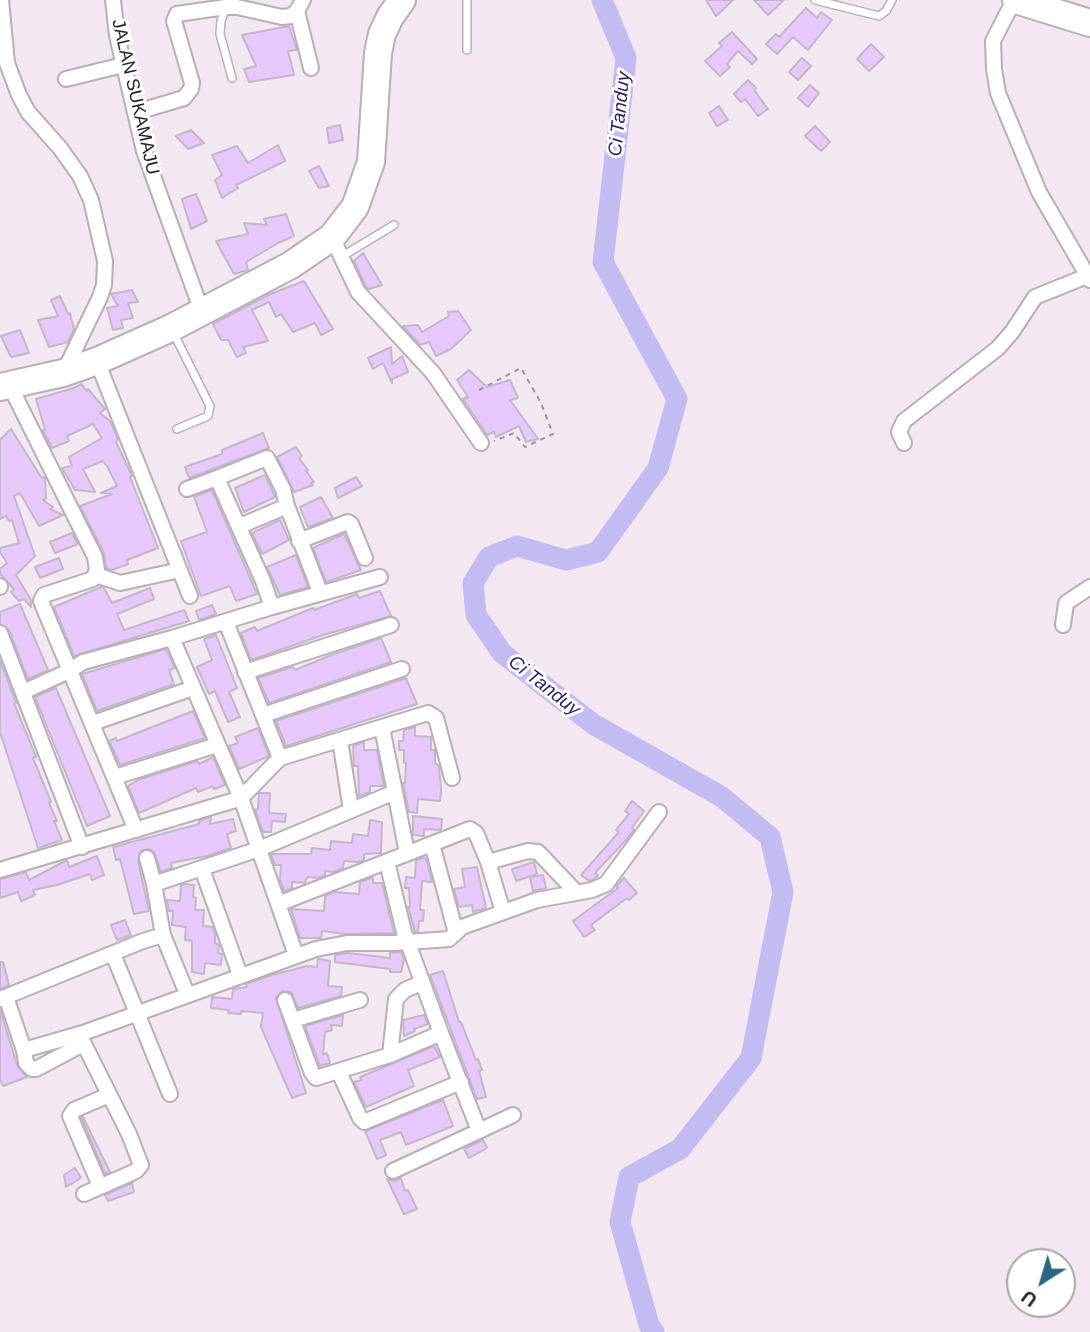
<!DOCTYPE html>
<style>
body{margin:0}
#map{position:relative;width:1090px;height:1332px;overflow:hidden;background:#f3e7f1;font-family:Helvetica,sans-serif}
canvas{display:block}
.north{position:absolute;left:1006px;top:1248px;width:70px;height:70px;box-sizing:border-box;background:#fff;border:2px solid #a8a6a7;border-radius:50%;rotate:217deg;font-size:19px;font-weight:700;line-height:28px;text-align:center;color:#252124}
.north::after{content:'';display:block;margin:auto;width:24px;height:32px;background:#2b667e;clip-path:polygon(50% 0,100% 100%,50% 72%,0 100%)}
</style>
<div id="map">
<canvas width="1090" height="1332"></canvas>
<div class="north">U</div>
</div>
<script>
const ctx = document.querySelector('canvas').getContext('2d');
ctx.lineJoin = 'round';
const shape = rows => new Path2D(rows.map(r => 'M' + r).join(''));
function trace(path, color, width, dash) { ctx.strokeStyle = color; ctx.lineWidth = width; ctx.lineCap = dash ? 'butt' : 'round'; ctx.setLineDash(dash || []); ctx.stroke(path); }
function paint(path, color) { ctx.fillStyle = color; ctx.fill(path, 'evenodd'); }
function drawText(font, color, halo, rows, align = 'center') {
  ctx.font = font + ' Helvetica,sans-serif'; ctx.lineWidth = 6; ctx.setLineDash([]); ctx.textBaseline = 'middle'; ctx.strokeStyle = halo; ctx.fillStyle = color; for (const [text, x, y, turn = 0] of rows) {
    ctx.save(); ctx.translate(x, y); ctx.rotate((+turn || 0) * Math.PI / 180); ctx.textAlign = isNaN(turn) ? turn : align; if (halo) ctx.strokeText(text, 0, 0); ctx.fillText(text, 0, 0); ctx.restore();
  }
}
trace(shape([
 [602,0,626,58,603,262,677,399,658,468,598,552,566,560,517,546,489,557,473,583,476,615,502,653,593,724,722,797,770,837,783,892,751,1058,680,1149,629,1177,620,1222,649,1325,654,1332]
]), '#c3bcf3', 21);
const building = shape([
 [706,0,733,0,716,16,706,0],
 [754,0,784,0,768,15,754,0],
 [806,8,817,18,821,12,832,20,808,50,793,37,777,54,766,44,776,34,779,37,806,8],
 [289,26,297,50,288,51,294,75,249,82,244,69,256,66,242,35,289,26],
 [732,32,757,59,752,64,738,51,727,64,730,67,720,76,705,61,722,46,719,43,732,32],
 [871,44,884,57,869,71,857,59,871,44],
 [802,58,811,66,798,80,789,72,802,58],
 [748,80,756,88,754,90,768,109,758,116,745,99,741,102,734,94,748,80],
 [810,85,819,93,808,107,798,98,810,85],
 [719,106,728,120,717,126,709,113,719,106],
 [340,125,343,140,329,143,327,128,340,125],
 [815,126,830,142,821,151,805,136,815,126],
 [191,130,204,143,188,149,176,136,191,130],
 [278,145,285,161,236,185,238,188,222,198,215,180,222,175,212,155,237,146,248,163,278,145],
 [319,166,329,186,319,188,309,171,319,166],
 [196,194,207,221,191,229,182,199,196,194],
 [286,214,294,236,278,243,246,262,248,270,234,274,216,241,248,234,244,223,267,225,264,219,286,214],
 [363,253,382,285,369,289,366,287,354,261,363,253],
 [304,281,333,329,321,335,315,323,293,332,281,314,276,317,269,302,252,310,268,341,243,347,246,353,237,357,228,340,221,340,213,324,268,295,304,281],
 [132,290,138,302,128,303,133,318,121,320,123,328,113,330,107,308,118,306,111,294,132,290],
 [60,296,68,314,70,313,74,329,68,342,49,347,38,320,58,316,51,300,60,296],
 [458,311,471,330,451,349,436,356,429,342,420,345,403,326,418,325,422,332,449,316,448,312,458,311],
 [20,330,29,353,11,357,1,336,20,330],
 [391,347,392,364,402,356,408,372,392,379,392,383,383,363,373,369,368,358,391,347],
 [469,370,487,387,510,380,518,398,510,400,538,439,526,442,519,426,496,437,494,432,487,435,463,399,468,397,457,380,469,370],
 [81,384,87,391,88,389,105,409,100,413,110,421,118,439,116,442,132,476,130,477,158,548,127,560,128,564,112,570,106,568,104,553,80,506,112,494,101,493,117,486,107,466,103,461,83,469,95,492,75,490,62,468,72,466,69,457,102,438,93,424,67,436,69,441,52,448,43,431,45,429,36,399,74,388,81,384],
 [11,429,41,477,45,478,46,499,43,500,53,507,50,509,63,515,39,526,20,493,14,496,35,556,16,575,31,600,31,607,24,599,19,601,11,592,14,589,0,574,0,569,7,563,0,552,0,548,19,543,12,520,9,521,6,516,0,519,0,440,11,429],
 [263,433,269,448,189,478,185,467,222,454,222,450,263,433],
 [296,447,302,456,299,458,308,470,306,471,314,482,311,483,313,485,294,492,277,457,296,447],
 [265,475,275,497,244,512,235,488,265,475],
 [356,477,362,486,338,498,335,488,356,477],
 [212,490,257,594,236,601,230,586,201,596,181,541,207,532,194,497,212,490],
 [321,497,333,518,308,527,300,507,321,497],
 [280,520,289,540,262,554,252,533,280,520],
 [72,533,78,544,55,553,50,542,72,533],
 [344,534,361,570,326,582,313,548,344,534],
 [296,555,308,587,280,595,267,567,296,555],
 [59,558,63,569,40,578,35,567,59,558],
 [101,587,104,588,112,603,150,588,154,599,117,614,124,630,184,610,189,621,74,656,54,607,101,587],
 [380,591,391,616,326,634,251,660,241,633,255,627,257,631,313,608,314,610,357,594,359,598,380,591],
 [20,604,48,670,28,679,9,630,0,624,0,612,20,604],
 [212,605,216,614,199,620,196,611,212,605],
 [216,635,237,688,229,692,240,717,228,722,215,691,209,694,197,667,212,660,204,639,216,635],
 [381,638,391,662,269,703,258,678,293,667,295,670,334,654,381,638],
 [166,649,175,668,169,670,174,684,97,711,82,674,166,649],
 [0,660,16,703,14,703,36,757,33,758,51,802,49,803,57,821,54,821,62,840,38,848,0,732,0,660],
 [406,678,417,704,286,746,276,721,406,678],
 [56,688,110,816,87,826,35,697,56,688],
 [193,711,205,738,120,765,109,741,116,738,117,741,193,711],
 [415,727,415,736,431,737,431,750,435,750,435,763,439,766,441,790,440,801,418,799,417,813,409,812,403,783,405,783,406,763,404,763,404,750,399,750,399,741,403,741,404,730,415,727],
 [258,728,269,756,239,769,229,746,238,743,235,737,258,728],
 [364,742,364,750,377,750,384,786,370,786,370,792,359,796,358,766,354,766,353,746,364,742],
 [213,757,225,785,214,789,213,786,198,792,196,788,139,813,128,786,138,780,197,761,199,764,213,757],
 [259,793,270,793,269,813,286,814,285,822,272,821,271,832,263,832,255,810,258,809,259,793],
 [632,801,644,811,632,828,634,830,627,839,595,873,598,875,596,878,589,881,581,875,619,832,616,830,629,814,625,811,632,801],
 [413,816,442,819,441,830,424,829,424,836,413,835,413,816],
 [211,817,210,824,233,819,236,831,227,834,231,848,207,856,171,863,172,868,161,872,154,852,149,849,141,851,138,861,149,911,134,914,120,859,116,860,113,847,199,824,199,821,211,817],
 [370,820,382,822,381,853,364,854,364,860,358,862,344,861,343,868,333,872,325,871,325,875,318,878,307,877,305,883,292,882,292,888,284,891,280,879,281,865,275,865,271,854,311,854,312,848,330,850,331,841,352,843,353,834,368,836,370,820],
 [97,856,104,875,92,880,90,874,57,885,33,890,35,895,21,901,18,892,0,898,0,879,26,872,29,880,67,860,69,867,97,856],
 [423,858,426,858,432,882,422,881,420,910,424,910,423,921,419,921,418,932,415,932,408,907,410,907,409,888,405,888,406,877,415,878,416,860,423,858],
 [534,862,537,874,516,881,512,869,534,862],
 [477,867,486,908,473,912,472,905,459,907,454,889,465,887,462,869,477,867],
 [543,875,546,888,533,891,530,877,543,875],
 [371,878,373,878,373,883,382,883,394,933,345,934,322,931,321,938,300,938,291,909,324,911,325,896,334,892,359,894,360,882,371,878],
 [624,878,637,893,629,900,627,898,591,925,595,930,584,937,573,921,618,888,616,886,624,878],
 [185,884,194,885,193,897,196,898,195,910,204,910,203,926,213,927,215,935,215,943,219,945,218,953,222,954,221,965,205,963,204,974,192,972,192,941,185,940,186,927,172,925,173,911,169,911,167,900,180,901,181,885,185,884],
 [125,920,131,935,117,940,111,925,125,920],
 [401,952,404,959,401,972,390,972,390,969,335,962,335,955,348,953,390,958,390,953,401,952],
 [318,959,330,961,328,986,342,987,341,996,298,1008,291,992,282,991,276,998,306,1093,292,1098,261,1027,263,1013,241,1011,241,1014,228,1013,229,1010,211,1008,212,997,232,999,233,989,247,987,246,984,272,975,307,966,317,967,318,959],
 [0,962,3,962,9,985,0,989,0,962],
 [443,971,459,1022,461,1022,476,1060,478,1059,482,1070,479,1071,486,1097,477,1099,430,975,443,971],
 [0,1009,17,1065,27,1077,3,1086,0,1079,0,1009],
 [343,1015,342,1026,331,1025,332,1030,325,1032,323,1054,327,1053,330,1063,320,1066,305,1026,343,1015],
 [424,1015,428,1024,414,1029,415,1031,404,1036,403,1020,424,1015],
 [434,1046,440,1057,408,1070,414,1086,366,1107,354,1082,361,1080,360,1077,434,1046],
 [443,1100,453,1126,406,1145,401,1132,380,1140,386,1155,377,1159,365,1131,443,1100],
 [81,1117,83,1117,110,1172,105,1174,81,1117],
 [483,1140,487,1148,469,1158,464,1149,483,1140],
 [75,1168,81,1178,66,1187,64,1175,75,1168],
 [401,1178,405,1191,408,1190,417,1209,404,1214,387,1179,393,1181,401,1178],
 [132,1183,134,1192,108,1201,105,1195,132,1183]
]);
paint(building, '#e7c8fc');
trace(building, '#c1bac6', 2);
const lane = shape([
 [815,0,879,16,886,11,892,0],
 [226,7,221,21,220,34,232,78],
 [467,50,467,0],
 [341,257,394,225],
 [173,332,210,406,208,416,177,429]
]);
const street = shape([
 [1,0,7,63,19,95,28,112,60,148,80,176,91,200,105,261,104,285,100,297,64,372],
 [113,0,117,36,144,151,202,312],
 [303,0,297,11,311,68],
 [1014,0,993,41,994,69,998,93,1039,192,1090,280],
 [66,79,123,65],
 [137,112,184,98,191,89,192,83,174,21,177,14,226,7,237,7,282,17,291,16,297,11],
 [332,237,358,292,433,373,481,443],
 [97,361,190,596],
 [10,386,95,557,97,570,93,579,44,595,41,601,136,830],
 [904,443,899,432,904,421,998,348,1012,332,1035,297,1087,276],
 [187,489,217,478],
 [287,506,320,592],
 [299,541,348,522,351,524,365,558],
 [96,575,120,583,180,570],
 [0,586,0,587],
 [272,607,380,577],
 [226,622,280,758],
 [1063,625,1066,603,1090,587],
 [0,633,82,847],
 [172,638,272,607,263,581,217,478,267,458,283,489,287,506,240,526],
 [245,672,391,625],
 [23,692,69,671,83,662,172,638,241,798,296,955],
 [263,715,402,669],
 [93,723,193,688],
 [382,728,395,792],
 [340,740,351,810],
 [115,777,217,745],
 [432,844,456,933],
 [147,858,154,884],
 [488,862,528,851,538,852,576,892],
 [202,869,240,975],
 [0,870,232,801,241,798,280,758,428,713,436,718,452,778],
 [278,904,470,829,476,833,488,862,503,912],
 [113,954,170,1094],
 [187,994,163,935,154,884,259,849,395,792,407,853],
 [6,997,24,1050,83,1033,316,949,347,943,394,943,449,939,462,927,537,900,592,890,606,884,659,812],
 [0,999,143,941,163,935],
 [285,1000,312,1073,316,1078,390,1055,441,1033,404,932,387,862],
 [293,1020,360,1000],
 [79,1034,129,1134,141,1165,136,1171,84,1194],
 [24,1050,26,1063,32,1069,36,1069,83,1044],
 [390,1055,396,999,405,990,421,983],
 [339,1072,360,1118,364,1122,461,1082],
 [479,1131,513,1115],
 [393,1171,479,1131,441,1033],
 [100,1186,70,1116,74,1110,109,1095]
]);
const highway = shape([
 [1016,0,1090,23],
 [0,387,63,373,97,361,171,328,291,265,332,237,355,207,371,162,378,53,382,34,390,17,402,0]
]);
trace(lane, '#baaeb8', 10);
trace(street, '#baaeb8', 18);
trace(highway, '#baaeb8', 30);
trace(shape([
 [479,390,521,368,541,403,553,434,525,447,514,433,494,441]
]), '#9e959c', 2, [5, 5]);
trace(lane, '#fff', 7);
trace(street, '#fff', 14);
trace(highway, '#fff', 26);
drawText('18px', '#252124', '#fff', [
 ["JALAN SUKAMAJU",135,97,77]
]);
drawText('italic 19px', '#312161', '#fff', [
 ["Ci Tanduy",620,114,-84],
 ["Ci Tanduy",544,686,38]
]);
</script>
